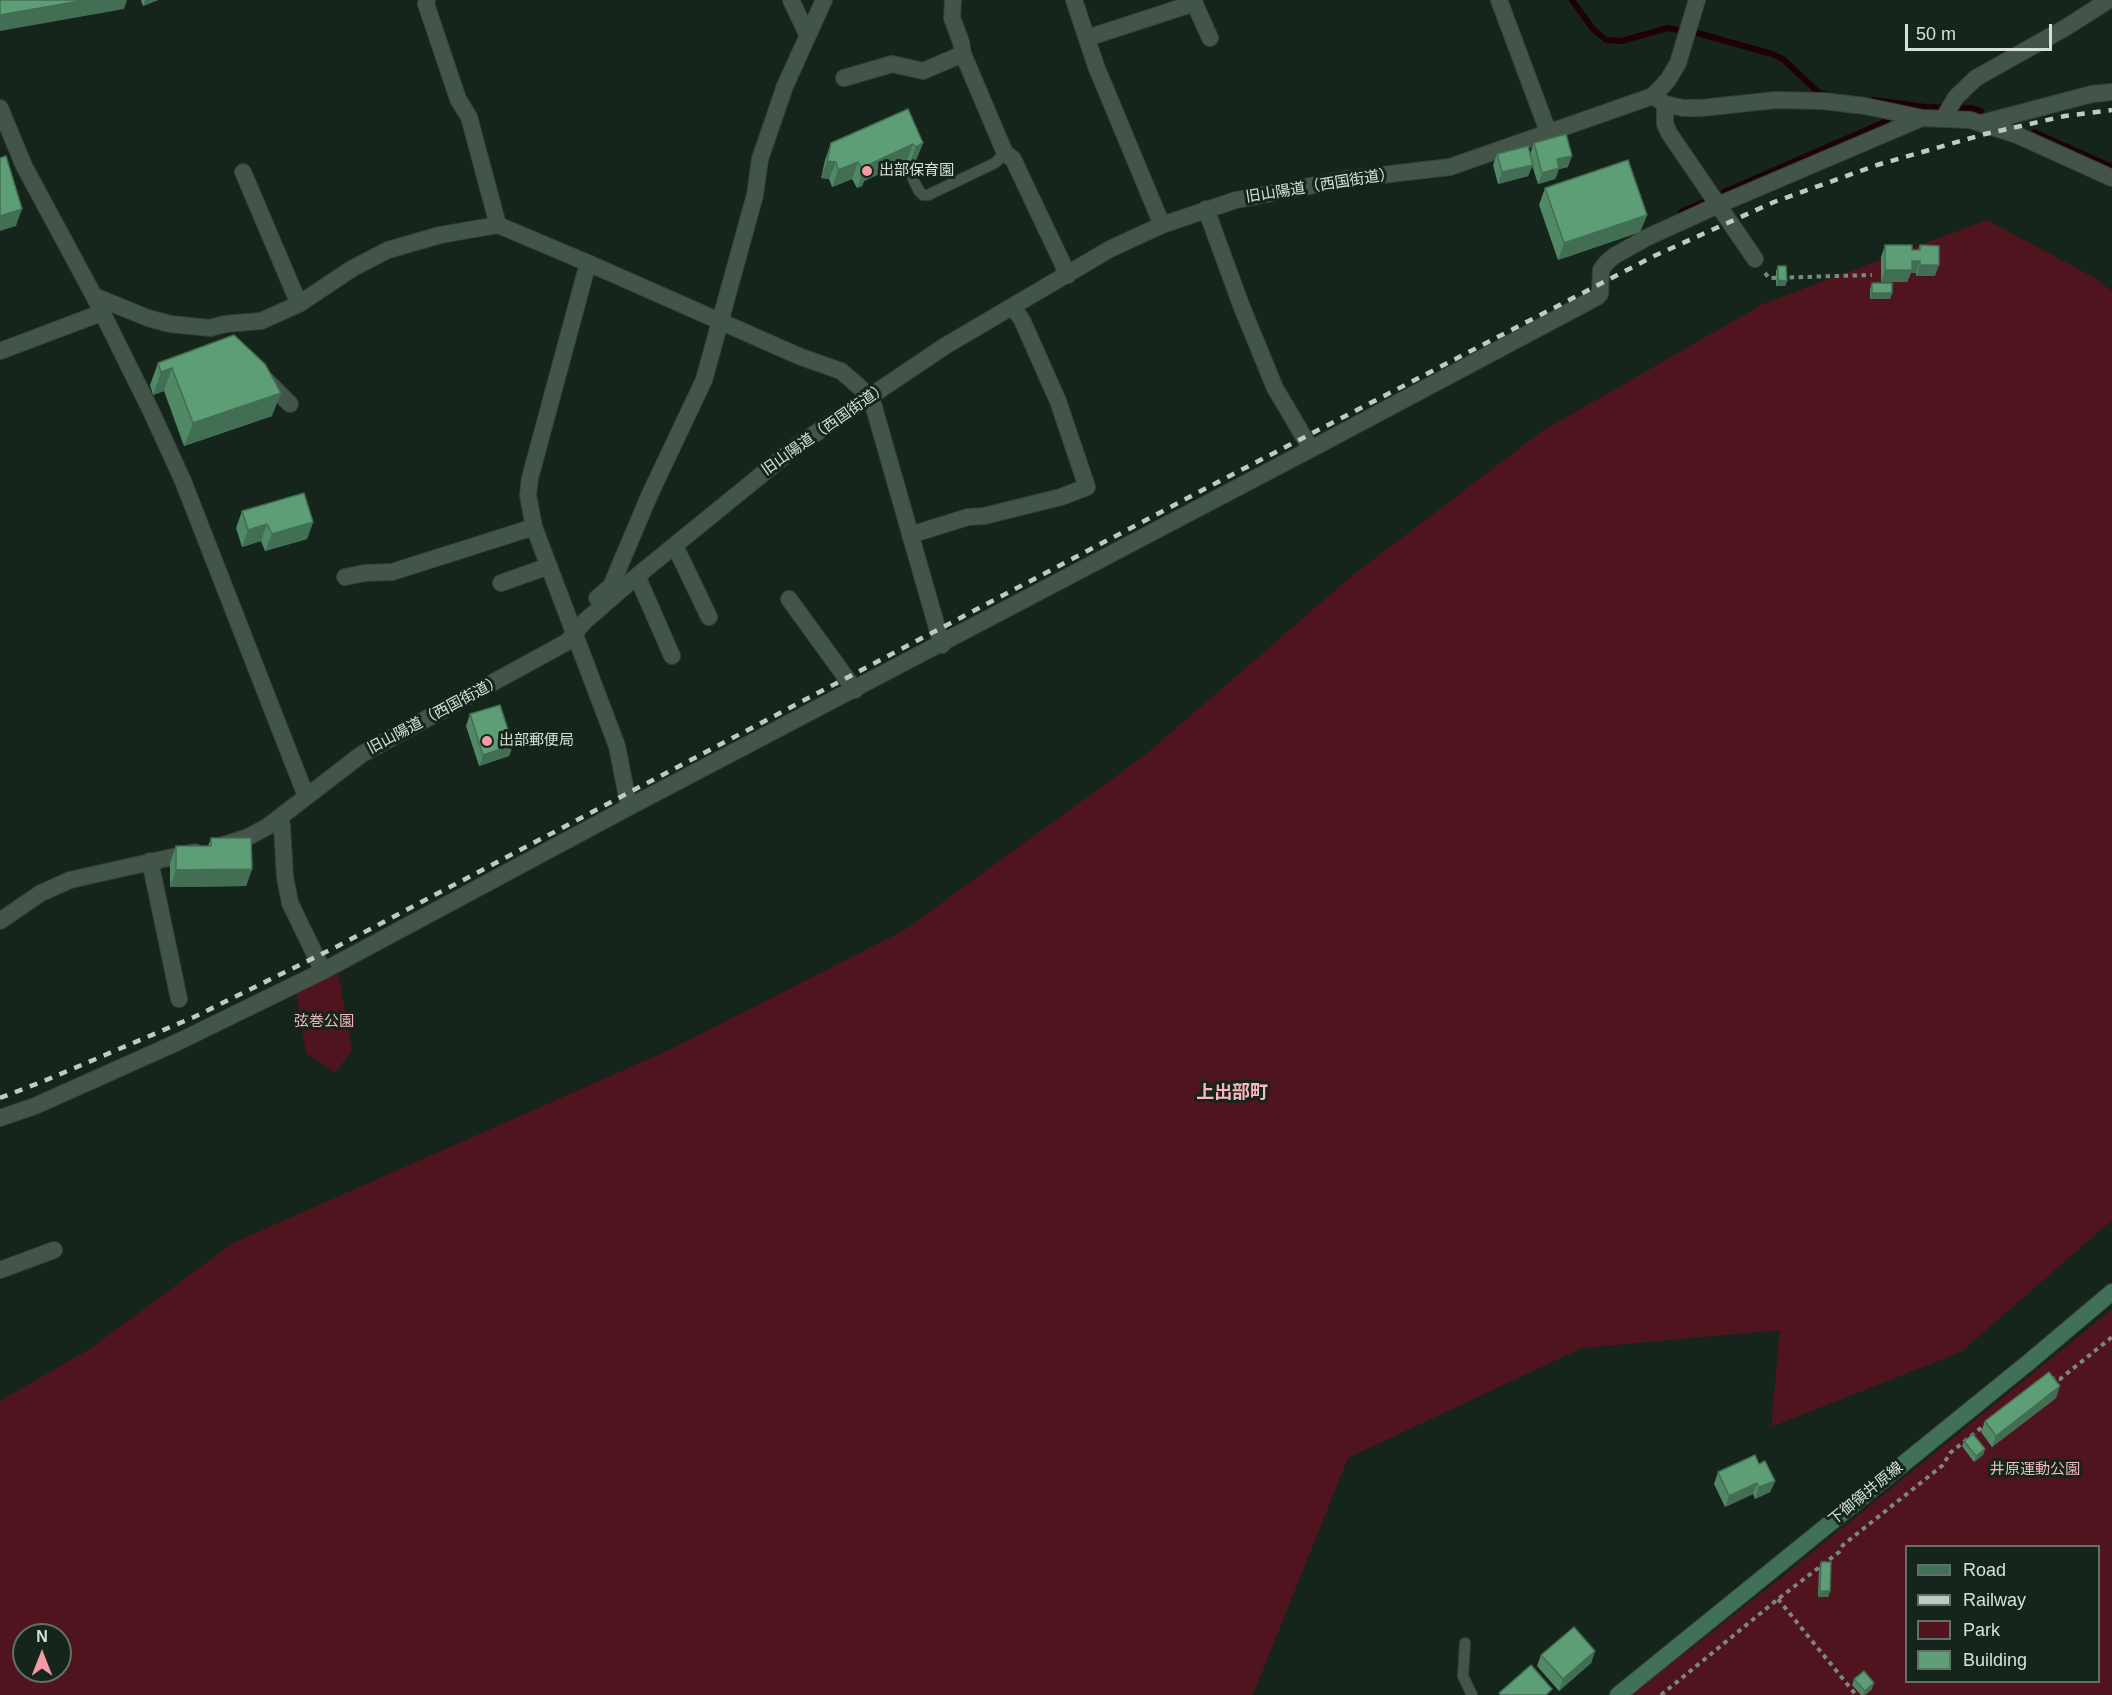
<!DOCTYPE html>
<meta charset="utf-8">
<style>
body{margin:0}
#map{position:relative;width:2112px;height:1695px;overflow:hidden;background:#15251b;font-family:Helvetica,sans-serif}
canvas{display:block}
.legend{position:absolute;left:1905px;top:1545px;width:195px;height:138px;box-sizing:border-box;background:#15251b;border:2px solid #627067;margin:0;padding:8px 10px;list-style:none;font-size:18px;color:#d6e0d9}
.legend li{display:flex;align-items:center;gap:12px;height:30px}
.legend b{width:30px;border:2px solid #627067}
.north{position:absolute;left:12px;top:1623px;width:60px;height:60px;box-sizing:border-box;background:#15251b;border:2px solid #627067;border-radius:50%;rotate:0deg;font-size:16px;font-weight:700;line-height:24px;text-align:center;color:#d6e0d9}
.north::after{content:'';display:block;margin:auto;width:21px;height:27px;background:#f49aa2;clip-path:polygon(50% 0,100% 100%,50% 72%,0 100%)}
.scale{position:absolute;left:1905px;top:24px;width:147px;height:27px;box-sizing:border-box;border:3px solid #d6e0d9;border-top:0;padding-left:8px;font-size:18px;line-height:21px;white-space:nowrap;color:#d6e0d9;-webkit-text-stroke:4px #15251b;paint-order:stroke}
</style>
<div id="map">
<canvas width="2112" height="1695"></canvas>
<ul class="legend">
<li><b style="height:8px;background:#407156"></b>Road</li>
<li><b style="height:8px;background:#c0cac3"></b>Railway</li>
<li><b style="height:16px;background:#4f141e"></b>Park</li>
<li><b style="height:16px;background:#5e9e77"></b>Building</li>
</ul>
<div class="north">N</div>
<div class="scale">50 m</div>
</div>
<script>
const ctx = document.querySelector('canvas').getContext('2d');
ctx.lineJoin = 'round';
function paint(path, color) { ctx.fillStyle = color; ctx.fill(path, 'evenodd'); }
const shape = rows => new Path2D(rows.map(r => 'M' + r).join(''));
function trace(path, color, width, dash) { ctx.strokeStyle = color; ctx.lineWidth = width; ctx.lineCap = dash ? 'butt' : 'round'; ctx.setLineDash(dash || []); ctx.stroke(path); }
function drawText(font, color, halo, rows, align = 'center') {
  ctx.font = font + ' Helvetica,"Noto Sans JP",sans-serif'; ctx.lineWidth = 6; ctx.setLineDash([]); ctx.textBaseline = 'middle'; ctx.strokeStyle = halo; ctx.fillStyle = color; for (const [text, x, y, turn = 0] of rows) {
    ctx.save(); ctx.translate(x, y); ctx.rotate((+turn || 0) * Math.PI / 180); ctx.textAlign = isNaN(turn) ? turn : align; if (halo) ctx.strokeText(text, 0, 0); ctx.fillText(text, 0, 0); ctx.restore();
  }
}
paint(shape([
 [1987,220,2093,277,2112,291,2112,1220,1961,1352,1771,1427,1780,1330,1582,1348,1348,1458,1253,1695,0,1695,0,1401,91,1348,233,1243,669,1050,903,931,1145,755,1353,575,1542,431,1763,304],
 [24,1635,60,1635,60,1671,24,1671],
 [338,972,352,1050,335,1073,306,1053,296,994],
 [2112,1309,2112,1695,1632,1695,1783,1576],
 [1906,1546,2098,1546,2098,1682,1906,1682]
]), '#4f141e');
trace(shape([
 [1572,0,1593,29,1606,40,1621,41,1668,28,1701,34,1772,54,1783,59,1819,93,1825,94],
 [1874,100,1925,107,1972,108,1981,111],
 [2034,132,2112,167],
 [1724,192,1887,121],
 [1681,212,1706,201]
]), '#1f0003', 6);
const service = shape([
 [913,179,919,191,923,195,928,195,995,163,1005,153],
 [1465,1643,1463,1676,1472,1695]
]);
const minor = shape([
 [427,0,426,4,458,99,469,117,498,225,588,263,801,357,841,371,871,397,942,645],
 [791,0,807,34],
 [953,0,952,18,961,42,963,54,1005,153,1013,159,1068,275],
 [1074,0,1096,66,1162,225],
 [1193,0,1210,38],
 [1499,0,1549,134],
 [1087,38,1195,3],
 [844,78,892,64,923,71,963,54],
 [1653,96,1665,104,1683,108,1701,108,1776,100,1823,101,1865,106,1922,118,1970,120,2017,135,2112,178],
 [1665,104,1665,124,1669,133,1755,259],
 [0,108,24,166,94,296,152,413,183,481,306,796],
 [1943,119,1956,97,1976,78,2065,28,2109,0],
 [1982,123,2092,94,2112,92],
 [243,172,299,304],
 [588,263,530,478,528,495,534,527,617,746,629,807],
 [94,296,148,318,170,324,210,328,225,324,261,321,299,304,353,268,388,250,440,235,498,225],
 [0,351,101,313],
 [265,379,290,404],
 [1311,449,1597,297,1600,294,1601,270,1606,263,1614,256,1648,237,1718,205,1922,118],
 [910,535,968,517,984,516,1061,497,1087,487,1058,401,1022,320,1013,307],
 [675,546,709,617],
 [637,576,672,656],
 [345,577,365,573,392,572,534,527],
 [501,583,549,566],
 [597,598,611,586,650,494,704,380,755,195,760,159,785,86,824,0],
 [789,599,855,690],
 [280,819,282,826,285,877,290,903,323,971],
 [223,845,248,837,267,827,362,754,567,642,585,621,637,576,798,445,945,346,1110,249,1162,225,1236,200,1347,179,1450,167,1653,96,1668,80,1678,63,1697,0],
 [150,861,179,999],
 [0,921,41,893,70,880,195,852],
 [0,1118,35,1106,180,1041,323,971,629,807,1311,449,1275,388,1241,305,1206,209],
 [0,1270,54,1250]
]);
const secondary = shape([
 [1618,1695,2029,1362,2112,1292]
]);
trace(service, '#354039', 12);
trace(minor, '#354039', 18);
trace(secondary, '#354039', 18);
trace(shape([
 [1765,273,1769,278,1872,275],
 [2050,1378,2060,1379,2112,1337],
 [1778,1599,1856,1695],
 [1661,1695,1778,1599,1839,1552,1843,1545,1943,1465,1950,1453,1986,1424]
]), '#7b887f', 4, [4.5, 4.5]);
trace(service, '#435549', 10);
trace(minor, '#435549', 16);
trace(secondary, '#407156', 16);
trace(shape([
 [0,1098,44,1081,194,1017,338,946,1218,482,1654,256,1774,202,1877,165,1985,134,2065,116,2112,110]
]), '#c0cac3', 4.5, [8, 8]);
paint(shape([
 [141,0,158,0,143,6],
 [831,143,923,143,916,160,909,164,907,161,864,181,862,186,857,188,852,179,832,187,829,179,821,178,825,160],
 [1534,143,1568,167,1559,169,1555,179,1538,184,1532,165,1528,176,1498,184,1493,165,1497,154,1530,154],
 [1545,188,1647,215,1640,232,1558,260,1539,205],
 [1885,245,1912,250,1918,250,1920,245,1935,276,1916,276,1916,273,1911,273,1907,282,1881,282,1881,257],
 [1778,266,1787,281,1785,286,1776,286,1776,271],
 [1872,283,1892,293,1890,299,1870,299,1870,289],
 [234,335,272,416,184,446,164,391,153,395,150,385,158,363],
 [242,511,313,522,307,539,265,551,261,541,242,547,236,528],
 [470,714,513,745,509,756,479,766,466,726],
 [211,838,252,869,246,886,170,887,170,863,176,846,208,846],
 [2056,1398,1992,1447,1981,1432,1985,1421],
 [1964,1441,1985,1449,1983,1455,1974,1462,1962,1446],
 [1759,1464,1775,1481,1770,1492,1755,1499,1753,1494,1725,1507,1714,1484,1718,1472],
 [1821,1562,1830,1591,1828,1597,1818,1597,1819,1568],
 [1595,1651,1591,1663,1559,1691,1537,1666,1541,1655],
 [1854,1679,1872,1689,1865,1695,1861,1695,1852,1685]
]), '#518866');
paint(shape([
 [85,0,127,0,124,9,0,31,0,15],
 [145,0,158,0,143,6],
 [923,143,916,160,909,164,916,147],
 [913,144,907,161,864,181,862,186,857,188,863,171,868,165],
 [1572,156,1568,167,1559,169,1555,179,1538,184,1542,173,1557,159],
 [827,161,836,162,829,179,821,178],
 [858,162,852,179,832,187,838,170],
 [1533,165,1528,176,1498,184,1502,172],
 [22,209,16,226,0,231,0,216],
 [1647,215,1640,232,1558,260,1564,243],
 [1912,261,1920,261,1916,273,1911,273,1907,282,1881,282,1885,270],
 [1920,265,1939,265,1935,276,1916,276],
 [1778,280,1787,281,1785,286,1776,286],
 [1872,293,1892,293,1890,299,1870,299],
 [172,368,164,391,153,395,161,372],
 [281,393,272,416,184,446,193,423],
 [313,522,307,539,265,551,272,534],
 [267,524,261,541,242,547,248,530],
 [513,745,509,756,479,766,483,755],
 [252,869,246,886,170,887,176,870],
 [2060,1386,2056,1398,1992,1447,1996,1436],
 [1985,1449,1983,1455,1974,1462,1976,1456],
 [1775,1481,1770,1492,1755,1499,1759,1487],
 [1757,1483,1753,1494,1725,1507,1729,1496],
 [1820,1591,1830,1591,1828,1597,1818,1597],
 [1595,1651,1591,1663,1559,1691,1563,1679],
 [1874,1683,1872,1689,1865,1695,1863,1695,1865,1691]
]), '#426f53');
const building = shape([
 [0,0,85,0,0,15,0,0],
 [908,109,923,143,916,147,913,144,868,165,869,169,863,171,858,162,838,170,836,162,827,161,831,143,908,109],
 [1566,134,1572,156,1557,159,1559,168,1542,173,1534,143,1566,134],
 [1528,146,1533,165,1502,172,1497,154,1528,146],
 [6,156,22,209,0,216,0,158,6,156],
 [1628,160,1647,215,1564,243,1545,188,1628,160],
 [1885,245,1912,245,1912,250,1920,250,1920,245,1939,246,1939,265,1920,265,1920,261,1912,261,1912,270,1885,270,1885,245],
 [1778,266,1786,266,1787,281,1778,280,1778,266],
 [1872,283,1892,283,1892,293,1872,293,1872,283],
 [234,335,265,364,281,393,193,423,172,368,161,372,158,363,234,335],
 [304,493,313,522,272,534,267,524,248,530,242,511,304,493],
 [500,705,513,745,483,755,470,714,500,705],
 [211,838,251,838,252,869,176,870,176,846,211,846,211,838],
 [2049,1372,2060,1386,1996,1436,1985,1421,2049,1372],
 [1973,1434,1985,1449,1976,1456,1964,1441,1973,1434],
 [1755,1455,1759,1464,1765,1461,1775,1481,1759,1487,1757,1483,1729,1496,1718,1472,1755,1455],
 [1821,1562,1831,1562,1830,1591,1820,1591,1821,1562],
 [1574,1627,1595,1651,1563,1679,1541,1655,1574,1627],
 [1531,1665,1552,1689,1546,1695,1501,1695,1499,1693,1531,1665],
 [1864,1671,1874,1683,1865,1691,1854,1679,1864,1671]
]);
paint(building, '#5e9e77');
trace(building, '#426f53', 1.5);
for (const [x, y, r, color] of [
 [867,171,6,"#f49aa2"],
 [487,741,6,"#f49aa2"]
]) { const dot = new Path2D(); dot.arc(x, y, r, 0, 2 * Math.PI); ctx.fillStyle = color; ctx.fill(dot); trace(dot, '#15251b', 2); }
drawText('15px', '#d6e0d9', '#15251b', [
 ["出部保育園",879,171],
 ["出部郵便局",499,741]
], 'left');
drawText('15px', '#d6e0d9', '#15251b', [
 ["旧山陽道（西国街道）",1320,186,-9],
 ["旧山陽道（西国街道）",825,429,-35],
 ["旧山陽道（西国街道）",435,715,-28],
 ["下御領井原線",1866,1494,-39]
]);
drawText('15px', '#f4b7bb', '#15251b', [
 ["弦巻公園",324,1022],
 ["井原運動公園",2035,1470]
]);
drawText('bold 18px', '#fbb6bb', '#15251b', [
 ["上出部町",1232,1093]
]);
</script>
